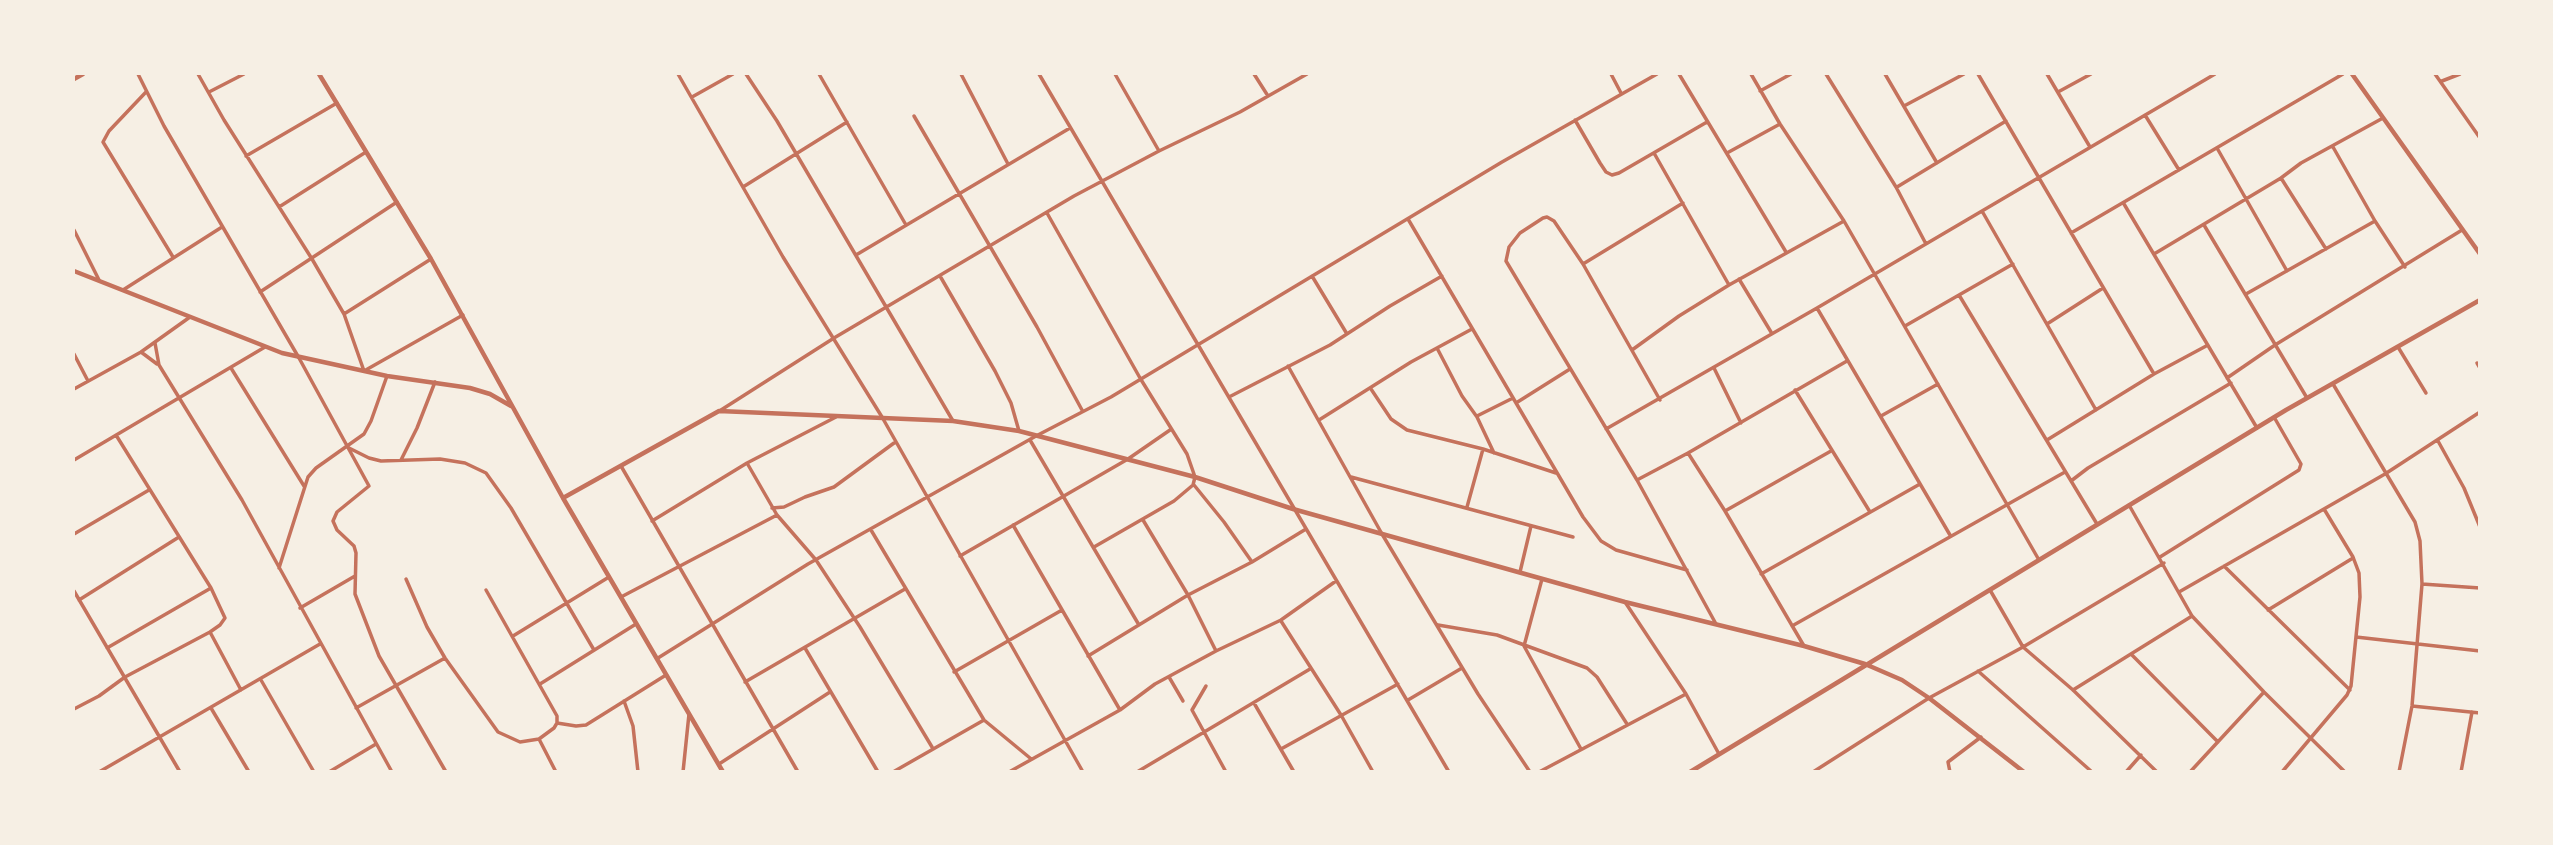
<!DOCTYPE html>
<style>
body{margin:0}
#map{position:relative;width:2553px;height:845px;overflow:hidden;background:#f6efe4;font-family:Rubik,sans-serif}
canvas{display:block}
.frame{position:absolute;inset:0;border:75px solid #f6efe4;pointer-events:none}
</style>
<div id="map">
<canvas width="2553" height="845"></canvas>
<div class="frame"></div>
</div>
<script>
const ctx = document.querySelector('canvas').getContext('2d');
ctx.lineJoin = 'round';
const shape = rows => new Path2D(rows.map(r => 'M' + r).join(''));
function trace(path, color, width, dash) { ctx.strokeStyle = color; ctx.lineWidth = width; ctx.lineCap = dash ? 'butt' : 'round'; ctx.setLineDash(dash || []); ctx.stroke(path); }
trace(shape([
 [138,74,164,126,299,358,369,486,337,512,333,521,337,530,354,546,356,553,355,594,379,656,446,772],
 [198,74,224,120,312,259,344,314,364,371,463,315],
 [678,74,783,257,882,417,1083,772],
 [746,74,777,121,953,421],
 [819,74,906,225],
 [961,74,1008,164],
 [1039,74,1449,772],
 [1115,74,1159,151],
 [1254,74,1268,96],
 [1611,74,1621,93],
 [1679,74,1786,252],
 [1751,74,1780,124,1844,221,2039,560],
 [1826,74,1896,187,1926,244],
 [1885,74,1937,163],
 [1978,74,2154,374],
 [2047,74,2090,147],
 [2435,74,2480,138],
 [2442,81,2460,74],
 [1760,91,1791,74],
 [146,92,109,131,103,142,173,257],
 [209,92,244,74],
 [2058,92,2091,74],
 [692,97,733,74],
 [1904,106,1964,74],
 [2145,115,2179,170],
 [914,116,1037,327,1082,410],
 [1575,120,1600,163,1606,172,1612,175,1619,173,1707,122],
 [2333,147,2375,221],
 [2217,148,2287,271],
 [1654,153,1729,285],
 [1727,153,1780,124],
 [246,156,337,103],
 [2281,178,2301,163,2383,118],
 [743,187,847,122],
 [1897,187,2006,121],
 [2124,204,2257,428],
 [279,207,366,152],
 [1982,211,2096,410],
 [1047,213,1140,378,1187,454,1195,477,1193,485,1174,501,1094,547],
 [1408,219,1583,517,1601,541,1616,550,1687,570],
 [2204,225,2307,398],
 [74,230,99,280],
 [2071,233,2343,74],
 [2154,254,2281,178,2326,249],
 [856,255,1070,128],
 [1583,264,1683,203],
 [940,276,995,371,1011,403,1019,431],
 [1312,276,1347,334],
 [1739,279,1771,332],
 [123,290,222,227],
 [260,292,397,202],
 [2246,294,2375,221,2405,267],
 [1959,295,2097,524],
 [344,314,431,259],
 [2047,324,2103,288],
 [1905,326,2013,264],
 [155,343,159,365,242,500,392,772],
 [2398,347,2426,393],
 [1437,348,1462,396,1477,417,1494,453],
 [1632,350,1679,316,1729,285,1844,221],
 [141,352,157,364],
 [74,354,88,381],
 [2477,363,2480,368],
 [1288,366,1382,534,1478,694,1530,772],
 [231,368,304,486],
 [1714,368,1741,423],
 [2227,378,2275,345,2462,230],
 [2333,384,2415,522,2420,541,2422,584,2412,706,2399,772],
 [74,389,141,352,190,317],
 [1371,389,1391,419,1407,430,1483,449,1556,473],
 [1795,390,1870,512],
 [1229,397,1330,345,1390,306,1442,276],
 [1660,400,1583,264,1554,221,1547,217,1543,218,1520,233,1509,247,1506,261,1637,480,1716,624],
 [1516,403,1570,369],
 [721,410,834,338,1074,196,1159,151,1240,112,1307,74],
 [1477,416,1513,398],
 [1881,416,1938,384],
 [1319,420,1411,362,1472,329],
 [1606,429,1817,308],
 [1030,440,1139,625],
 [2047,440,2154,374,2208,345],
 [2438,441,2464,488,2480,527],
 [347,447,369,458,381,461,440,459,465,463,486,473,511,508,594,650],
 [1688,453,1725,511,1804,646],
 [74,460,265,347],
 [401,460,417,428,435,382],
 [747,463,777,515,816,560,860,627,932,747],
 [621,466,798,772],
 [1351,477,1573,537],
 [1637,480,1688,453,1847,361],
 [2071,481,2088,468,2231,383],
 [1194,485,1224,522,1252,562],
 [2129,505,2192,616,2264,692,2345,772],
 [1467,507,1483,449],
 [772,508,784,507,805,497,834,487,894,443],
 [1725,511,1831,451],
 [1143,520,1188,595,1216,651],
 [652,521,747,463,836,417],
 [1013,525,1120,710],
 [871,530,984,720,1030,758],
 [74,534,149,490],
 [1950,535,1817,308,2215,74],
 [960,556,1128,459,1170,430],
 [2160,557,2299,470,2301,464,2274,417],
 [2224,566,2350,690],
 [279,568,308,477,316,468,364,434,371,421,387,376],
 [1520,572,1531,526],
 [1761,574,1920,484],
 [406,579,427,627,445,658,498,732,520,742,539,739,554,728,557,723,557,716,486,590],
 [1542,579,1524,646,1581,749],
 [2422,584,2480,588],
 [1990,590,2023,647,2073,690,2157,772],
 [74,591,180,772],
 [2179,592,2385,474,2480,412],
 [621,597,777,515],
 [79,600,179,537],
 [1625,602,1686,694,1719,754],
 [300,608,355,576],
 [2268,610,2353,558],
 [1281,621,1341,715,1373,772],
 [1438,625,1497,635,1587,668,1597,677,1627,724],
 [1792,626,2065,472],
 [210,632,241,690],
 [513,636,609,577],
 [2356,637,2480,651],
 [107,648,211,588],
 [805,648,878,772],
 [2131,654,2218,742],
 [1088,656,1188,595,1252,562,1306,529],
 [658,658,808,564,1036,436,1111,397,1502,162,1657,74],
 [1978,671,2092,772],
 [954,672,1062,610],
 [1169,677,1183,701],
 [261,680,314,772],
 [745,682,905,589],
 [540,684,636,624],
 [1206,686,1192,710,1226,772],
 [2073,690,2192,616],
 [1408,700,1462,668],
 [624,701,633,726,638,772],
 [1254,703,1294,772],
 [2412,706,2480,713],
 [211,708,249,772],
 [356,708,445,658],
 [74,709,99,696,125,677,210,632,220,625,225,618,211,588,116,435],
 [557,723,576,726,586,725,666,675],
 [539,739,556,772],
 [1281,749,1398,684],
 [719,764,830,692],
 [99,772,320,644],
 [329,772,376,744],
 [683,772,689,714],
 [893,772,984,720],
 [1009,772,1120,710,1155,684,1216,651,1281,620,1336,581],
 [1137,772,1310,669],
 [1539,772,1686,694],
 [1813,772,1929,698,2023,647,2164,563],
 [1950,772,1948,762,1981,737],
 [2126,772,2141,755],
 [2190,772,2264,692],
 [2282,772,2347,695,2351,686,2360,597,2359,573,2353,557,2324,509],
 [2461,772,2472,712]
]), '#c5725c', 3.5);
trace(shape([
 [319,74,431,259,563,498,723,772],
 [2352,74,2480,254],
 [74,79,83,74],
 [74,271,282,353,387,376,470,388,490,394,511,406],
 [563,498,719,411,953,421,1019,431,1195,477,1293,509,1625,602,1804,646,1865,664,1902,680,1929,698,2024,772],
 [1690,772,2286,410,2480,300]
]), '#c5725c', 4.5);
</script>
